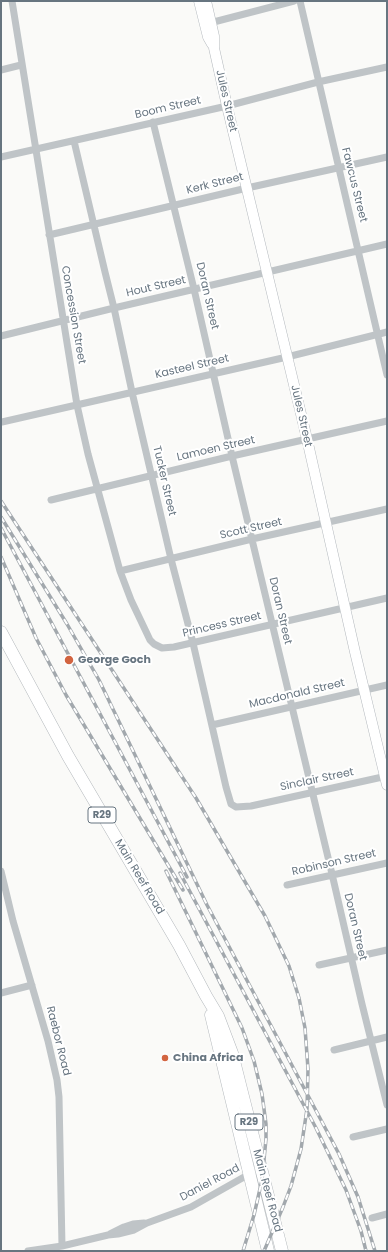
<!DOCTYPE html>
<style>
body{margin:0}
#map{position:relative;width:388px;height:1252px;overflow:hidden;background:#fafaf8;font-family:Poppins,sans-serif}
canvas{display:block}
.frame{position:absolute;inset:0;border:2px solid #677580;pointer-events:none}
</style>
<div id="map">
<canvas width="388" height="1252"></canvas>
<div class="frame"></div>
</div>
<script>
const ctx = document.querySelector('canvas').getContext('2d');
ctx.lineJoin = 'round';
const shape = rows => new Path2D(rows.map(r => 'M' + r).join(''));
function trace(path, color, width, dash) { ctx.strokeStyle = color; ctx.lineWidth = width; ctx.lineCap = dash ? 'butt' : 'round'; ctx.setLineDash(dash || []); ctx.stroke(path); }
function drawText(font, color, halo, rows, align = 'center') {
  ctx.font = font + ' Poppins,sans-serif'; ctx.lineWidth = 4; ctx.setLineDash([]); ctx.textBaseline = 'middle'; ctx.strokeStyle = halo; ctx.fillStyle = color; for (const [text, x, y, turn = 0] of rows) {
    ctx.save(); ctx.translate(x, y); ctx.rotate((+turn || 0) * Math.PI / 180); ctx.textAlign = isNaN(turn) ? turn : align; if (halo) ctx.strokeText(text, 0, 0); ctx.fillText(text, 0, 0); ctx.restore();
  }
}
const secondary = shape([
 [199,1,208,37,212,44],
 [206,1,214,36,214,48,227,106,307,439,355,652,387,785]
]);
const primary = shape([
 [1,632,68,756,179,945,206,996,218,1016,232,1053,282,1251],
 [211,1015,268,1251]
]);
trace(secondary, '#b4b9be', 11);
trace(primary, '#b3b8bc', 13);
trace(shape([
 [12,1,77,405,88,454,120,571,131,600,150,640,154,644,162,648,174,647,387,598],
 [300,1,387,375],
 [206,24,294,1],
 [1,70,21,65],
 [153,122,194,289,232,456,332,874,362,1004,387,1105],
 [74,141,105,272,114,308,132,392,171,559,193,643,226,787,231,804,236,807,251,806,387,776],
 [1,157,227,106,318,82,387,67],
 [49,235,247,188,387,157],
 [1,336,114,308,387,244],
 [2,422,287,357,387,332],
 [51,500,232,456,387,421],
 [120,571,252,539,387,509],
 [212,725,387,685],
 [1,871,13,921,48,1041,57,1080,59,1097,62,1246],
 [287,885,387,863],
 [319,965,387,950],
 [1,993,32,985],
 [334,1050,387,1037],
 [353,1137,387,1129],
 [372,1218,387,1214],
 [110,1234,124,1227,133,1224,144,1223],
 [28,1251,62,1246,108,1235,118,1234,134,1230,147,1223,191,1207,260,1168]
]), '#bfc4c7', 7);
trace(secondary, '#fff', 10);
trace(primary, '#fff', 12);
const rail = shape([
 [1,501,196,798,265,916,289,966,299,998,305,1028,308,1069,307,1109,301,1149,291,1186,283,1207,264,1251],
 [1,517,67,624,99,680,207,905,339,1154,358,1197,375,1251],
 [1,528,187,877],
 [1,557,36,638,66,695,183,890],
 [166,871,242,1028,254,1061,262,1094,266,1124,266,1139,262,1180,254,1215,243,1251],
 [180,873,316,1128,346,1190,361,1231,366,1251]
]);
trace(rail, '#a2a8ad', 3.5);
trace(rail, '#fff', 2, [6]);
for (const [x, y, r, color] of [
 [69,660,5,"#d26440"],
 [165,1058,4,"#d26440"]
]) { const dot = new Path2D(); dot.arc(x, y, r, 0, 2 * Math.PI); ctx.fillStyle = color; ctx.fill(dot); trace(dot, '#fff', 1.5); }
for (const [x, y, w] of [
 [102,815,28],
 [249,1122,28]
]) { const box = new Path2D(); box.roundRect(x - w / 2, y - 8, w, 16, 3); ctx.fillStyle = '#fff'; ctx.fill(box); trace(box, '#677580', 1); }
drawText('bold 10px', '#677580', null, [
 ["R29",102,815],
 ["R29",249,1122]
]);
drawText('11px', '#677580', '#fff', [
 ["Jules Street",226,101,77],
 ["Boom Street",168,108,-13],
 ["Kerk Street",215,184,-14],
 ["Fawcus Street",354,185,76],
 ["Hout Street",156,287,-13],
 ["Doran Street",207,296,77],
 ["Concession Street",73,315,80],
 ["Kasteel Street",192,367,-13],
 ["Jules Street",301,416,77],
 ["Lamoen Street",216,449,-13],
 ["Tucker Street",164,481,77],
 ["Scott Street",251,529,-13],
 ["Doran Street",280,611,77],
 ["Princess Street",222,625,-13],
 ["Macdonald Street",297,694,-13],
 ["Sinclair Street",317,780,-12],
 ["Robinson Street",334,863,-13],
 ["Main Reef Road",139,877,59],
 ["Doran Street",355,927,77],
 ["Raebor Road",58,1041,76],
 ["Daniel Road",210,1183,-28],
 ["Main Reef Road",267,1191,75]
]);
drawText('bold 11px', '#677580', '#fff', [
 ["George Goch",78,660],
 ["China Africa",173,1058]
], 'left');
</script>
